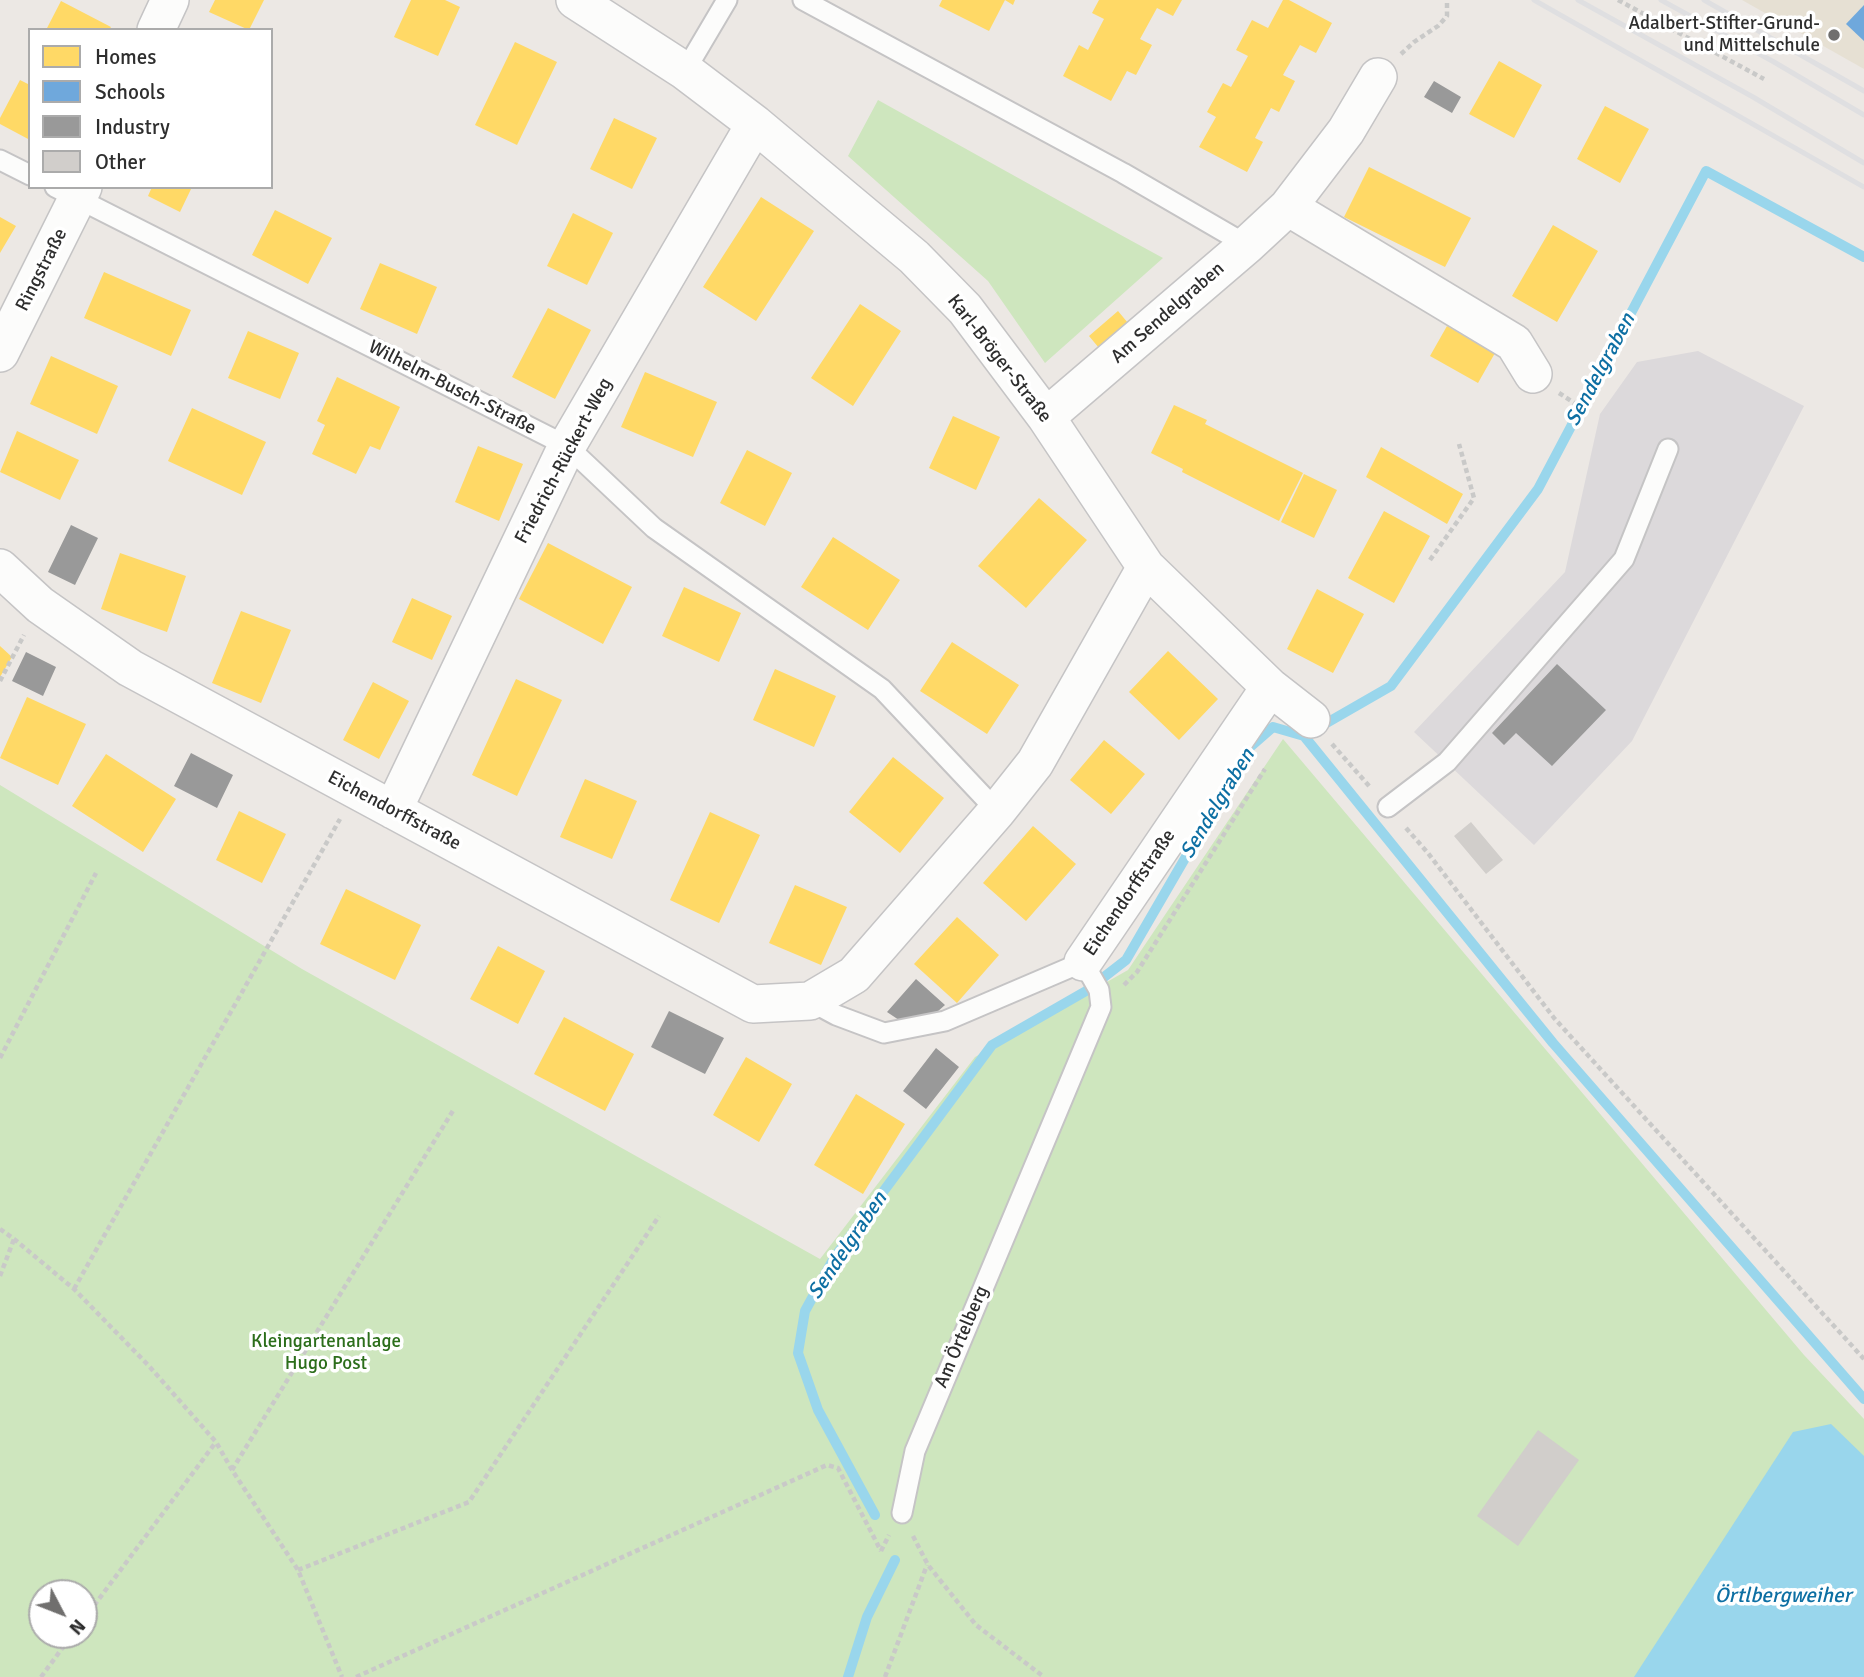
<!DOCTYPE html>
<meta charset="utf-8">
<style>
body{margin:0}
#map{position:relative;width:1864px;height:1677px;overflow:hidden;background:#ece8e4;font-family:Signika,sans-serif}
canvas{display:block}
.legend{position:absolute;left:28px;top:28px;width:245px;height:161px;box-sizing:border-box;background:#fff;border:2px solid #ababab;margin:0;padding:9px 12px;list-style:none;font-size:21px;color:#2e2e2e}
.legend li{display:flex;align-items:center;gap:14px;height:35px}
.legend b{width:35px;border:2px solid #ababab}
.north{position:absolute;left:28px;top:1579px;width:70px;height:70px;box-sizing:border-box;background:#fff;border:2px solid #ababab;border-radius:50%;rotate:132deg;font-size:19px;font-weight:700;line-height:28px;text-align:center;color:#2e2e2e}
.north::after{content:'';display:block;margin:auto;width:24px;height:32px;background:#706f6e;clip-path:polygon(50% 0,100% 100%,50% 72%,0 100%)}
</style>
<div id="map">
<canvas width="1864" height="1677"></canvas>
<ul class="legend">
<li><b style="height:19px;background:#ffd966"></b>Homes</li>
<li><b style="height:19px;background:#6fa8dc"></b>Schools</li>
<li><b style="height:19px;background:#999"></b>Industry</li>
<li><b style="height:19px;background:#d1cecb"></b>Other</li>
</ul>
<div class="north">N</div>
</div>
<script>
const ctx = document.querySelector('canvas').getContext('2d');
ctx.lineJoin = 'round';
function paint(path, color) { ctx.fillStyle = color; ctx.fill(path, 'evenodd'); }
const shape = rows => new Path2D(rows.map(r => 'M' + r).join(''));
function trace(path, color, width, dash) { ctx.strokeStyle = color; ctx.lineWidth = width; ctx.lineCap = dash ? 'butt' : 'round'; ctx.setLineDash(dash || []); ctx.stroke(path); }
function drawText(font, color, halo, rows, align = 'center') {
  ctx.font = font + ' Signika,sans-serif'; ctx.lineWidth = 7; ctx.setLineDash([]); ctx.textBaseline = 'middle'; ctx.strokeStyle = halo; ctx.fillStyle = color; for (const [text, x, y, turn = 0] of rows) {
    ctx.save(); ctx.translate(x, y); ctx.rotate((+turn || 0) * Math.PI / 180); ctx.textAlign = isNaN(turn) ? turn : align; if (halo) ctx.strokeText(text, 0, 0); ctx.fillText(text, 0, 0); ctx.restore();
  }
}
paint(shape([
 [1698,351,1804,406,1632,741,1534,845,1414,732,1565,572,1600,414,1637,362]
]), '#dcd9db');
paint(shape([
 [1742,0,1864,0,1864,69]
]), '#e6e0d3');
paint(shape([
 [878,100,1119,234,1163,258,1045,363,988,281,848,156],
 [1283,739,1804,1355,1864,1419,1864,1677,0,1677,0,785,302,969,820,1259,975,1057,1128,970],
 [42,1593,84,1593,84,1635,42,1635]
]), '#cee6be');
paint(shape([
 [1831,1424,1864,1456,1864,1677,1634,1677,1793,1432]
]), '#99d6ec');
paint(shape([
 [215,0,264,0,249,30,209,12],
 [411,0,445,0,460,7,438,56,394,37],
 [942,0,1015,0,1013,5,1005,0,989,31,939,6],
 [1099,0,1182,0,1173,16,1157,8,1140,39,1152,45,1136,75,1127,71,1111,101,1063,76,1079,45,1088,50,1104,19,1092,13],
 [1283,0,1289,0,1332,23,1316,53,1300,45,1283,75,1295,81,1279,112,1271,108,1255,138,1263,142,1247,172,1199,147,1216,117,1207,112,1223,83,1231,87,1248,56,1236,50,1252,20,1268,28],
 [61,1,111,27,109,30,46,30],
 [515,42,557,62,517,145,475,125],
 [1499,61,1542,85,1514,138,1469,114],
 [20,80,30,85,30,140,0,124,0,118],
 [1605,106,1649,129,1620,183,1577,159],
 [614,118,657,138,632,189,590,169],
 [1369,167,1471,218,1445,267,1344,217],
 [152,187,192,187,180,212,148,196],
 [761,197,814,231,756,321,703,287],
 [275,210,332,238,308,284,252,255],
 [573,213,613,233,587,285,547,266],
 [0,217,16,226,0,253],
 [1553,225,1598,251,1557,322,1512,296],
 [380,263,437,287,417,334,360,309],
 [104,272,191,310,171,356,84,318],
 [860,304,901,331,853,406,811,378],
 [548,308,591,330,555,399,512,377],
 [1118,311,1128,323,1099,348,1089,336],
 [1447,326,1495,353,1478,383,1430,356],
 [248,331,299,353,280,399,228,378],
 [51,356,118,386,97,434,30,404],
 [645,372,717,402,693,457,621,427],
 [337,377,400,407,380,450,370,446,356,474,312,454,325,425,317,421],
 [1174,405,1207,420,1205,424,1303,473,1279,521,1182,472,1183,469,1151,453],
 [192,408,266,442,242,495,168,461],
 [953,416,1000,437,976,490,929,468],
 [17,431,79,460,60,500,0,472],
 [478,446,523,464,499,521,455,502],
 [1381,447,1463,494,1447,524,1366,477],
 [747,450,792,473,765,526,720,503],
 [1304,474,1337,490,1314,538,1281,522],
 [1039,498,1087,540,1026,608,978,566],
 [1384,511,1430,536,1394,603,1348,578],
 [833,537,900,580,868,630,801,587],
 [548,543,632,587,603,644,519,599],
 [120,553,186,576,167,632,101,609],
 [684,587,741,613,719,662,662,636],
 [1317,589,1364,614,1333,673,1287,649],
 [412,598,452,616,432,660,392,642],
 [241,611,291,630,261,703,212,683],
 [952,642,1019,685,987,734,920,691],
 [0,646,12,657,0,677],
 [1168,651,1218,699,1179,740,1129,692],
 [775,669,836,696,814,747,753,720],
 [516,679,562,700,517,796,472,775],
 [373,682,409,701,379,759,343,740],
 [27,697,86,724,58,785,0,758],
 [1104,740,1145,774,1111,814,1070,780],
 [106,754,176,799,143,852,72,806],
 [893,757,944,798,900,853,849,812],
 [585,779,637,801,612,859,560,837],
 [239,811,286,834,262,883,216,860],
 [710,812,760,835,719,923,670,900],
 [1033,826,1076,864,1026,921,983,883],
 [795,885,847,907,821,965,769,943],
 [346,889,421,925,395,980,320,944],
 [957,917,999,955,957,1003,914,964],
 [498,946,545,971,518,1024,470,999],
 [564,1017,634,1054,605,1111,534,1074],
 [746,1057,792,1084,759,1142,713,1115],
 [856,1094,905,1124,863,1194,814,1165]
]), '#ffd966');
paint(shape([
 [1864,5,1864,41,1846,24]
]), '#6fa8dc');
paint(shape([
 [1434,81,1461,97,1452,113,1424,97],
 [71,525,98,538,75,585,48,572],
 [26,652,56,667,43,696,12,681],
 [1557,664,1606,710,1552,766,1516,733,1504,745,1492,733],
 [191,753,233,775,217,808,174,786],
 [916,979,945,1005,928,1020,902,1022,887,1012],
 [669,1011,724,1038,705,1074,651,1047],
 [936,1048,959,1067,926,1109,903,1091]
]), '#999');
trace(shape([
 [1304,736,1553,1043,1864,1399],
 [875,1515,818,1410,798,1353,805,1311,834,1258,992,1045,1086,991,1126,960,1249,748,1273,727,1304,736,1391,686,1538,489,1706,171,1864,257],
 [848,1677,867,1617,895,1560]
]), '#99d6ec', 10);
paint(shape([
 [1471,822,1503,860,1486,874,1454,836],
 [1538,1430,1579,1460,1518,1546,1477,1516]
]), '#d1cecb');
const lane = shape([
 [803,0,1123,173,1247,245],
 [685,71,727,0],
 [0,160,30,175],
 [55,187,567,446,654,528,882,689,997,811],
 [1388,807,1447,762,1624,559,1668,449],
 [810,1001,836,1015,884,1033,945,1021,1083,962,1099,990,1101,1007,915,1451,902,1513]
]);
const street = shape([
 [575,0,685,71,755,124,914,257,965,309,1046,417,1146,567,1270,687,1311,719],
 [156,30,170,0],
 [1288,207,1514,343,1533,374],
 [0,353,83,187],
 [1046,417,1247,245,1288,207,1346,131,1378,77],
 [0,568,40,605,130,668,753,1004,810,1001,854,975,997,811,1035,763,1146,567],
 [393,810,567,446,755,124],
 [1083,962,1270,687]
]);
trace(lane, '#c5c4c5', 23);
trace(street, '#c5c4c5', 40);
trace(shape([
 [1618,0,1764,79],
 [1401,54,1414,42,1438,26,1447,16,1447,0],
 [1559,393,1588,412],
 [1430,560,1474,498,1459,444],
 [0,681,24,635],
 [1332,744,1370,787],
 [1406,828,1428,853,1554,1018,1864,1359],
 [1124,985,1137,972,1265,769],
 [0,1058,96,873],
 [0,1229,14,1239,74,1289,149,1366,216,1442,232,1470,298,1570,342,1677],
 [0,1276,14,1239],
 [74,1289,340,819],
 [232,1470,454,1109],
 [913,1536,928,1565,976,1625,1044,1677],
 [881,1551,889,1535],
 [298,1570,469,1502,659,1216],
 [84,1619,216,1442],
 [41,1677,72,1635],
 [356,1677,827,1465,838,1468,881,1551],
 [885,1677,927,1565]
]), '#c9c9c8', 4.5, [5, 3.5]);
trace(lane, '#fcfcfb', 19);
trace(street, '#fcfcfb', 37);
trace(shape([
 [1534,0,1864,187],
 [1578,0,1753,97,1864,163],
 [1661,0,1774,62,1864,115],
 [1704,0,1864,91]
]), '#dfdfe1', 5);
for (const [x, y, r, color] of [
 [1834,35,7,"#706f6e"]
]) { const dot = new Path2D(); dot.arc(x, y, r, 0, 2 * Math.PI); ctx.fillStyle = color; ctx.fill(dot); trace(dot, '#fff', 2.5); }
drawText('19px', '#2e2e2e', '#fff', [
 ["Adalbert-Stifter-Grund-",1820,24],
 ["und Mittelschule",1820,46]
], 'right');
drawText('19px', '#2e2e2e', '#fff', [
 ["Ringstraße",42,270,-63],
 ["Am Sendelgraben",1168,313,-41],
 ["Karl-Bröger-Straße",999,359,52],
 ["Wilhelm-Busch-Straße",452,388,27],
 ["Friedrich-Rückert-Weg",564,461,-62],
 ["Eichendorffstraße",394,811,28],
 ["Eichendorffstraße",1130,893,-56],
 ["Am Örtelberg",962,1337,-67]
]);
drawText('19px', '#2c6e1b', '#fff', [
 ["Kleingartenanlage",326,1342],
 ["Hugo Post",326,1364]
]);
drawText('italic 21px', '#0d6fa3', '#fff', [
 ["Sendelgraben",1601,370,-62],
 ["Sendelgraben",1218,804,-59],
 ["Sendelgraben",848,1246,-56],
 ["Örtlbergweiher",1783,1596]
]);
</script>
